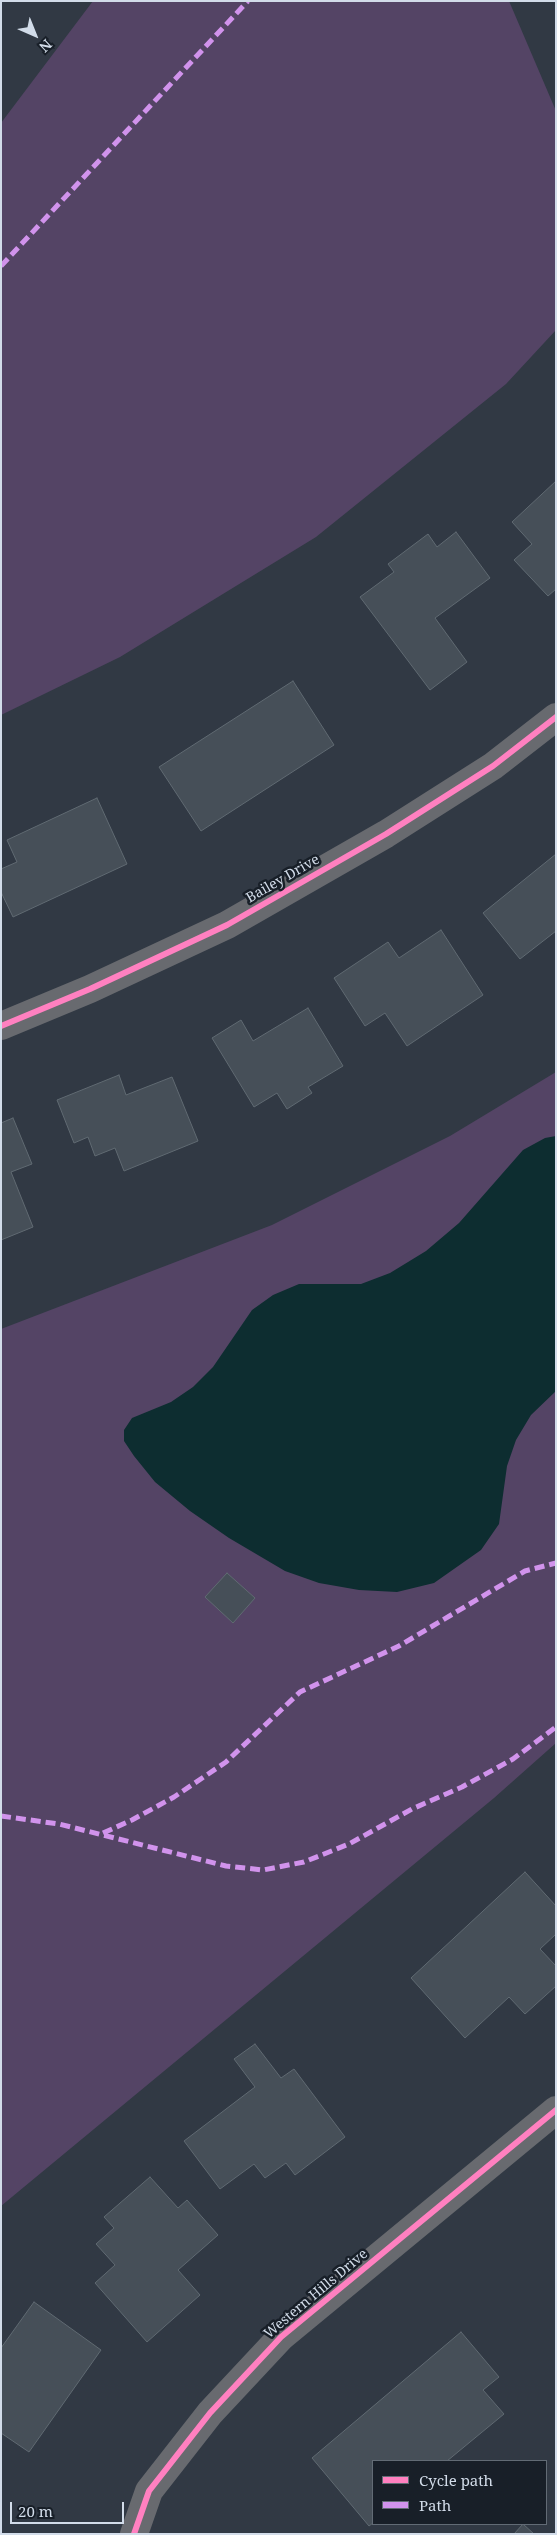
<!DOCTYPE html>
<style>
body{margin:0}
#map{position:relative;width:557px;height:2535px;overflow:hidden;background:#313944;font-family:"Noto Serif",serif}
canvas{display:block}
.frame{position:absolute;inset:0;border:2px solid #d2dce9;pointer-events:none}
.legend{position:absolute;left:372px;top:2460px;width:175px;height:65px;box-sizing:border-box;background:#181f28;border:1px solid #626b75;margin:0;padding:6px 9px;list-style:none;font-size:15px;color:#d2dce9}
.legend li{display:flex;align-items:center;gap:10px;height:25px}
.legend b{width:25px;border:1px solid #626b75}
.north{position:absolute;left:10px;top:10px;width:50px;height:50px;-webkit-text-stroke:4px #181f28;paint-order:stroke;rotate:136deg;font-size:14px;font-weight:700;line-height:20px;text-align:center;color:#d2dce9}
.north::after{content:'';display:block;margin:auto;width:18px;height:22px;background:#d2dce9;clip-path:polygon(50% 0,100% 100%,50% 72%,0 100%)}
.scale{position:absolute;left:10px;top:2502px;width:114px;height:22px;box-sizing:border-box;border:2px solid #d2dce9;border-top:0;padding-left:6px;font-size:15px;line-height:18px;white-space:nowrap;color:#d2dce9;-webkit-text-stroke:4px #181f28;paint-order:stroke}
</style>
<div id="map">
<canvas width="557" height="2535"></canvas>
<div class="frame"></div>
<ul class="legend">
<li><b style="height:6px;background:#ff80c0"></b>Cycle path</li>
<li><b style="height:6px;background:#d193ec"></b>Path</li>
</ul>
<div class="north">N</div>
<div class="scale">20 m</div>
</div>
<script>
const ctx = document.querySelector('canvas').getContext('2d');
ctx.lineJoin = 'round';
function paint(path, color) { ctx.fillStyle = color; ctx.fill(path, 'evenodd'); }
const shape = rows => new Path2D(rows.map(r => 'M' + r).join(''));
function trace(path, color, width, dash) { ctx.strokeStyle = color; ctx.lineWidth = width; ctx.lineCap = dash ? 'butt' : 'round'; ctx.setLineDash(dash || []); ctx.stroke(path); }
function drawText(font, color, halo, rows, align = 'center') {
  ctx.font = font + ' "Noto Serif",serif'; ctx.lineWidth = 5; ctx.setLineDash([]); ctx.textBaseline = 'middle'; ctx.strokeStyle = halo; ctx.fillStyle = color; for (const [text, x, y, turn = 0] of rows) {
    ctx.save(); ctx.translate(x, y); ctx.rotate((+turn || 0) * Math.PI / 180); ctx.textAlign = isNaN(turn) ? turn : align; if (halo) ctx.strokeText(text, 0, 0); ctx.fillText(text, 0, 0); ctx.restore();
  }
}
paint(shape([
 [93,1,509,1,556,111,556,330,506,384,316,537,120,657,1,715,1,123],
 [556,1072,556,1743,494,1798,1,2206,1,1329,272,1225,450,1136]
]), '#544465');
paint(shape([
 [556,1136,556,1391,531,1415,516,1440,507,1466,499,1524,481,1550,434,1583,397,1592,359,1590,319,1583,285,1571,229,1538,190,1511,155,1482,134,1456,124,1441,124,1430,132,1418,171,1402,193,1387,213,1367,252,1310,273,1295,299,1284,361,1284,390,1273,426,1251,459,1223,523,1150,545,1138]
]), '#0d2d30');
const building = shape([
 [556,481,556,589,548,596,514,560,532,544,512,522,556,481],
 [456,532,490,578,435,618,467,662,430,690,360,597,394,572,388,564,428,534,437,547,456,532],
 [293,681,334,745,201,831,159,767,293,681],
 [97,798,127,864,13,917,1,892,1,869,17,862,7,840,97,798],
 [556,854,556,931,520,959,483,913,556,854],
 [441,930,483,995,407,1046,385,1013,365,1026,334,978,388,942,399,958,441,930],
 [308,1008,343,1066,308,1087,312,1093,287,1109,277,1093,254,1107,212,1038,241,1020,253,1041,308,1008],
 [119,1075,126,1095,172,1077,198,1141,124,1171,115,1148,95,1156,88,1137,74,1143,57,1100,119,1075],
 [13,1118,32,1164,11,1172,33,1227,1,1240,1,1123,13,1118],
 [227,1573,255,1598,233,1623,205,1597,227,1573],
 [525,1872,556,1906,556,1934,540,1949,556,1966,556,1986,525,2014,509,1997,465,2038,411,1978,525,1872],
 [255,2044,281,2078,294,2069,345,2137,295,2175,286,2163,265,2178,254,2164,220,2189,184,2141,255,2087,234,2059,255,2044],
 [150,2177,178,2208,187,2200,218,2235,178,2270,200,2295,147,2342,95,2283,115,2265,96,2244,114,2228,104,2217,150,2177],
 [34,2302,101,2350,29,2452,1,2433,1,2348,34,2302],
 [461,2332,499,2377,483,2390,504,2414,447,2461,373,2461,373,2523,369,2526,312,2458,461,2332],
 [523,2524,534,2534,514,2534,523,2524]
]);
paint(building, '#464f58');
trace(building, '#606a72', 1);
trace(shape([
 [1,1026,90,989,227,925,386,834,493,766,556,717],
 [134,2534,149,2491,210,2413,281,2337,556,2110]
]), '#686a6f', 28);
trace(shape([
 [1,266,248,1],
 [1,1816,59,1824,226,1866,263,1870,304,1862,349,1844,412,1809,462,1787,513,1759,556,1727],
 [103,1833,132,1820,174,1797,226,1762,300,1692,399,1646,525,1571,556,1563]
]), '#d193ec', 5, [10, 5]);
trace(shape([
 [1,1026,90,989,227,925,386,834,493,766,556,717],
 [134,2534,149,2491,210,2413,281,2337,556,2110]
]), '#ff80c0', 6);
drawText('14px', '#d2dce9', '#181f28', [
 ["Bailey Drive",283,879,-30],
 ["Western Hills Drive",316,2294,-40]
]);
</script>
